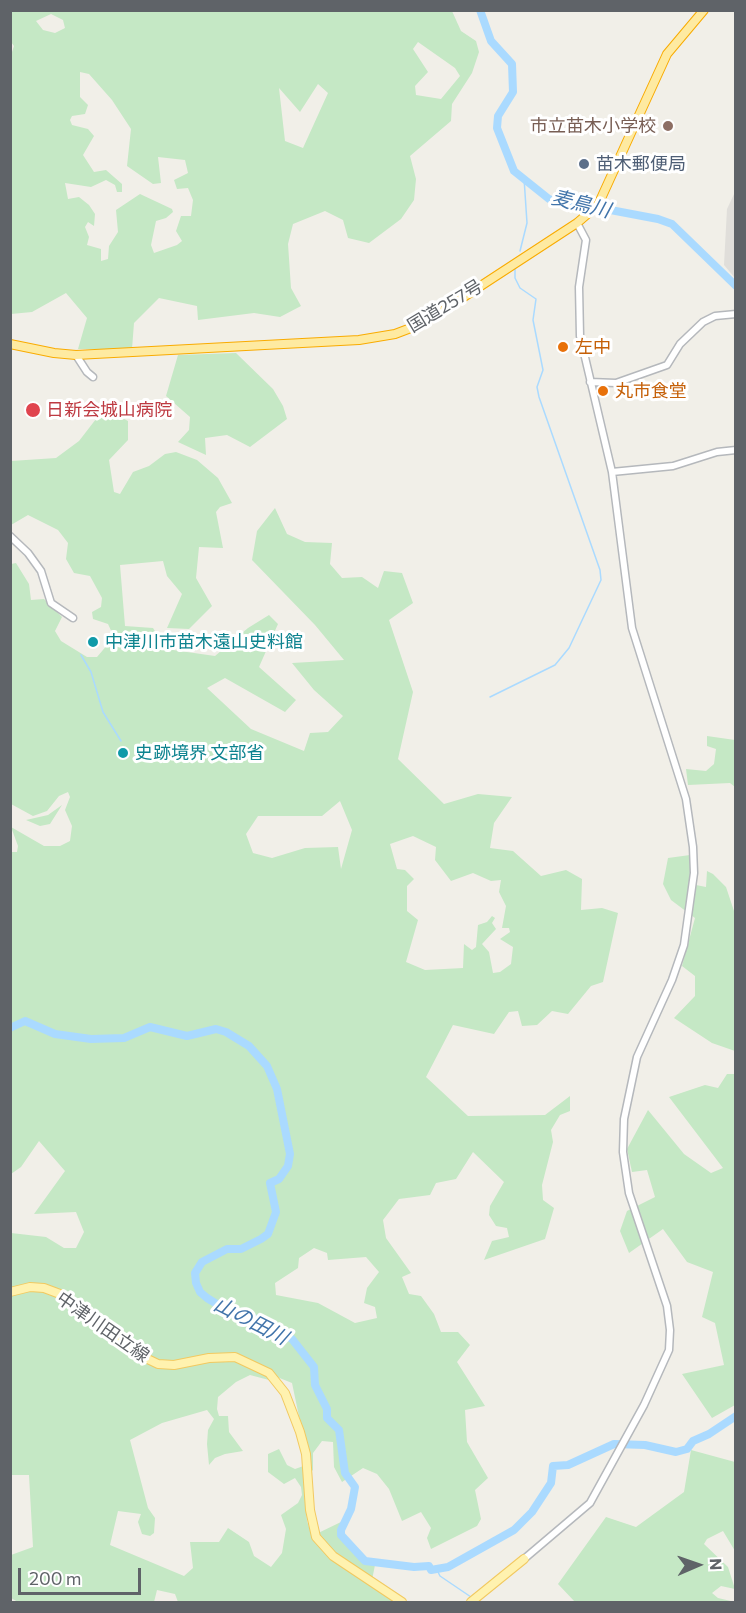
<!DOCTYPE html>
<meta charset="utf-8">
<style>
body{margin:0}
#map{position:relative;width:746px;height:1613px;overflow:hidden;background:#f1efe8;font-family:Commissioner,sans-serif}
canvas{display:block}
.frame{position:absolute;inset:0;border:12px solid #5f6368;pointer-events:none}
.north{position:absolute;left:668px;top:1535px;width:60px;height:60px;-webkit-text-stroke:4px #fff;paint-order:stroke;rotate:88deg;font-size:16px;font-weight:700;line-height:24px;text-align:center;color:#5f6368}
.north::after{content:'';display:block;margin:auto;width:21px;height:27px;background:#5f6368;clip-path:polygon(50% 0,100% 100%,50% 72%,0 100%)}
.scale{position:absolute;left:18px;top:1568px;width:123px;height:27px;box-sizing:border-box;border:3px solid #5f6368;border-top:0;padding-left:8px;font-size:18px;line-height:21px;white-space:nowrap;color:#5f6368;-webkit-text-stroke:4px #fff;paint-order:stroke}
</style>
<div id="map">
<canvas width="746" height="1613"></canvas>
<div class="frame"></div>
<div class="north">N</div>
<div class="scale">200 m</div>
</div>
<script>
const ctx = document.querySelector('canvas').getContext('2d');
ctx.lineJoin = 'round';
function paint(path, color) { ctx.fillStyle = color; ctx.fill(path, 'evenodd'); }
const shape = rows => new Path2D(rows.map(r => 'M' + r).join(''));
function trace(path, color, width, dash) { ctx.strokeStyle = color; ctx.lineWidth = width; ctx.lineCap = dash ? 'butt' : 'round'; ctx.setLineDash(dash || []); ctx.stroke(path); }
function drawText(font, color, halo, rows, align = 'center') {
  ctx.font = font + ' Commissioner,"Noto Sans JP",sans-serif'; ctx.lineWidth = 6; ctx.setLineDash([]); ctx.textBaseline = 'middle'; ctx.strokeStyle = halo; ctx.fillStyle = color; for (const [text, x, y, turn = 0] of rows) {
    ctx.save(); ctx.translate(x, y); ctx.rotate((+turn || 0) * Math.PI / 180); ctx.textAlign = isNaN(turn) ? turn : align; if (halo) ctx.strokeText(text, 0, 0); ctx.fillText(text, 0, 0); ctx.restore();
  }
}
paint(shape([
 [735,192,736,278,735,278,724,265,727,209]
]), '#e0deda');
paint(shape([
 [11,11,452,11,461,31,476,41,479,52,472,73,452,104,451,121,410,156,416,179,414,200,401,219,369,243,348,238,343,220,325,211,293,224,288,244,291,288,301,306,280,317,254,313,198,320,197,306,159,298,134,323,132,349,78,349,87,318,66,293,32,312,11,314,10,58,14,46,11,42],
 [51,14,63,20,65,28,55,33,43,30,36,21],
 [418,42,455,68,460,76,441,99,416,95,415,86,428,72,413,49],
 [80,72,89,74,112,100,131,129,127,166,153,184,161,183,158,157,185,160,188,173,174,180,177,189,188,188,193,200,191,216,181,216,176,231,182,241,177,245,154,253,151,245,156,221,166,218,173,212,172,209,140,194,116,210,118,232,109,246,108,259,101,261,101,249,87,245,89,237,85,227,88,222,94,226,95,214,89,205,79,197,68,199,65,183,91,187,106,180,115,185,117,192,122,192,122,184,106,170,94,172,83,155,94,136,88,129,72,125,70,120,72,116,85,114,88,105,80,97],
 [318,84,328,93,303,148,285,141,279,88,300,112],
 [236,353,273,389,283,406,287,419,250,447,227,435,205,438,206,455,178,442,189,430,190,417,166,396,178,355],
 [109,411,128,421,128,440,109,460,114,492,120,494,133,472,149,466,165,454,176,452,197,460,218,478,232,503,220,507,216,512,223,548,199,547,196,578,212,606,189,629,167,628,182,594,167,576,163,561,120,565,125,626,153,628,166,649,215,656,248,628,269,615,278,624,259,667,296,700,285,712,225,678,207,688,251,729,304,751,310,733,328,732,343,716,314,690,292,663,344,660,315,625,252,560,257,531,275,508,287,534,305,542,332,543,330,564,342,578,362,577,378,588,384,571,402,573,413,603,389,620,413,692,398,759,444,804,478,794,512,797,494,823,490,848,513,851,541,876,566,870,582,879,581,910,602,908,618,913,603,982,591,986,568,1014,552,1011,537,1025,522,1026,518,1011,509,1012,494,1034,453,1025,426,1077,468,1116,545,1115,570,1096,570,1111,560,1115,551,1130,553,1142,542,1185,543,1200,554,1208,545,1239,484,1260,492,1241,509,1237,507,1228,496,1226,489,1215,490,1206,504,1182,473,1152,456,1179,436,1183,430,1195,399,1199,383,1220,386,1238,411,1273,402,1277,409,1294,421,1296,434,1314,441,1332,458,1332,470,1345,457,1362,485,1406,465,1410,467,1442,488,1478,475,1490,481,1519,477,1526,431,1549,427,1538,431,1528,421,1512,402,1521,389,1489,377,1474,363,1468,342,1482,334,1467,333,1442,322,1441,313,1453,313,1470,304,1478,307,1521,312,1536,343,1521,339,1536,362,1561,375,1565,371,1585,396,1602,178,1602,175,1594,157,1590,154,1602,18,1602,11,1598,11,1555,33,1547,29,1475,11,1475,11,1233,46,1237,64,1248,76,1248,84,1232,76,1212,34,1214,65,1171,39,1141,21,1167,11,1174,10,1027,13,1026,10,1022,10,852,17,852,18,846,11,827,44,846,60,846,70,841,72,826,65,810,70,797,68,792,59,796,47,811,33,816,11,804,11,564,16,563,29,584,31,600,44,599,62,617,55,631,61,641,87,657,97,657,114,637,108,624,93,619,92,612,101,607,102,598,90,576,74,573,66,559,68,543,58,530,28,515,11,525,11,461,56,458,79,441,96,419],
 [340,801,352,830,341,869,338,847,305,848,272,858,253,853,246,834,258,816,322,816],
 [413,836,436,847,435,860,451,881,473,873,491,881,501,880,499,892,506,906,502,928,509,928,510,932,500,939,513,947,511,964,500,972,493,973,489,952,482,944,496,929,492,923,495,918,492,916,487,922,478,925,476,947,472,950,464,944,463,968,425,970,406,962,418,920,407,911,407,886,414,879,405,870,397,869,390,844],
 [314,1248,327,1253,328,1260,366,1257,379,1272,367,1288,364,1303,375,1307,377,1318,355,1323,318,1303,276,1295,275,1283,298,1268,299,1258],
 [250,1375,269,1380,277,1377,292,1383,309,1464,295,1469,287,1465,279,1449,268,1454,268,1472,284,1484,295,1478,301,1487,302,1495,298,1503,281,1515,286,1529,282,1553,271,1567,254,1556,249,1542,228,1528,219,1542,190,1542,193,1568,184,1576,110,1545,118,1511,141,1514,138,1522,142,1534,150,1536,154,1533,155,1518,148,1508,130,1440,162,1423,207,1410,214,1419,208,1430,207,1444,209,1465,215,1458,225,1454,243,1451,229,1432,228,1416,219,1416,217,1409,218,1397,236,1382],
 [707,736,735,740,735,787,730,783,688,785,686,769,706,771,714,764,716,749,707,746],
 [62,805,50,824,40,826,26,820,48,815],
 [690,855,691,884,706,887,707,871,713,874,726,887,735,914,735,1051,712,1043,674,1018,695,996,695,976,682,966,695,918,671,900,663,884,668,858],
 [727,1074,735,1074,735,1405,712,1418,682,1374,724,1365,715,1323,702,1317,713,1272,687,1262,663,1229,629,1253,620,1231,627,1211,655,1197,647,1170,632,1172,627,1149,648,1110,684,1154,711,1173,723,1168,669,1097,705,1085,718,1088],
 [691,1450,735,1462,735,1551,723,1531,707,1539,704,1544,728,1567,735,1589,721,1586,712,1593,718,1598,735,1602,575,1602,558,1584,606,1517,636,1527,684,1492]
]), '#c5e8c5');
trace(shape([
 [520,251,527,223,524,178],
 [81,655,91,672,103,712,121,741],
 [490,697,555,665,569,648,601,580,600,570,539,397,537,387,543,370,533,320,536,299,520,288,515,278,515,268],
 [437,1570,440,1576,471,1597],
 [477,1602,485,1602],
 [486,1602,493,1602]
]), '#aadaff', 1.5);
trace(shape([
 [480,10,491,41,512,64,513,92,498,116,497,128,514,171,549,199,572,206,584,205,658,219,672,224,736,286],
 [10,1028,25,1021,55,1034,91,1039,124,1038,150,1027,187,1036,216,1029,226,1032,249,1046,267,1066,277,1089,290,1154,288,1166,279,1179,270,1183,276,1212,268,1234,261,1239,241,1249,227,1249,202,1262,195,1273,196,1283,200,1292,207,1298,233,1314,256,1319,292,1339,314,1367,315,1385,327,1409,327,1418,339,1430,345,1473,355,1487,351,1509,341,1530,341,1535,365,1561,414,1567,429,1566,431,1570,448,1567,514,1530,532,1512,551,1483,553,1466,568,1465,614,1444,645,1445,676,1452,687,1449,693,1441,709,1434,736,1416]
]), '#aadaff', 8);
const tertiary = shape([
 [76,355,87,372,93,377],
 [590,382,616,383,667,365,680,344,703,322,715,316,736,314],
 [612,472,673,466,717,452,736,450],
 [10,536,28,553,41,571,51,603,73,618],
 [524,1559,590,1503,644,1405,669,1350,670,1330,667,1306,629,1193,623,1152,624,1119,637,1057,672,980,684,945,694,873,693,847,686,799,632,628,612,472,580,336,579,287,586,240,577,223]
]);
const primary = shape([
 [10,1292,30,1287,44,1288,60,1294,133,1352,158,1364,174,1365,209,1358,235,1357,269,1373,285,1393,300,1432,306,1454,310,1510,316,1537,333,1556,402,1602],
 [471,1602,524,1559]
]);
const trunk = shape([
 [10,344,54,353,76,355,359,340,395,334,424,323,577,223,598,205,667,54,704,10]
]);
trace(tertiary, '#b5b8bc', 9);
trace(primary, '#f2c960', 10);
trace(trunk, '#f9ab00', 10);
trace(tertiary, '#fff', 6);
trace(primary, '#fff2af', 8);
trace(trunk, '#feeaa1', 8);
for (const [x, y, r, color] of [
 [668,126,6,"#8d6e63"],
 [584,164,6,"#5c6f8a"],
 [563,347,6,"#e8710a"],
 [603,391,6,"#e8710a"],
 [33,410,8,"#e0444e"],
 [93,642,6,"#0f9aa8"],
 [123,753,6,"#0f9aa8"]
]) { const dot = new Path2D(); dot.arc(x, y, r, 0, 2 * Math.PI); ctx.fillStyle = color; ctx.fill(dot); trace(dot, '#fff', 2); }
drawText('18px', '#785e54', '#fff', [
 ["市立苗木小学校",656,126]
], 'right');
drawText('18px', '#4e5e75', '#fff', [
 ["苗木郵便局",596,164]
], 'left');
drawText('18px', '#5f6368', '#fff', [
 ["国道257号",445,306,-31],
 ["中津川田立線",103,1327,35]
]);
drawText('18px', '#c56008', '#fff', [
 ["左中",575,347],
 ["丸市食堂",615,391]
], 'left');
drawText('18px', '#be3a42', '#fff', [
 ["日新会城山病院",46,410]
], 'left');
drawText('18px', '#0d838f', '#fff', [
 ["中津川市苗木遠山史料館",105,642],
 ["史跡境界 文部省",135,753]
], 'left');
drawText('italic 20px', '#4174aa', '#fff', [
 ["麦鳥川",581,204,14],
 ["山の田川",251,1321,27]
]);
</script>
